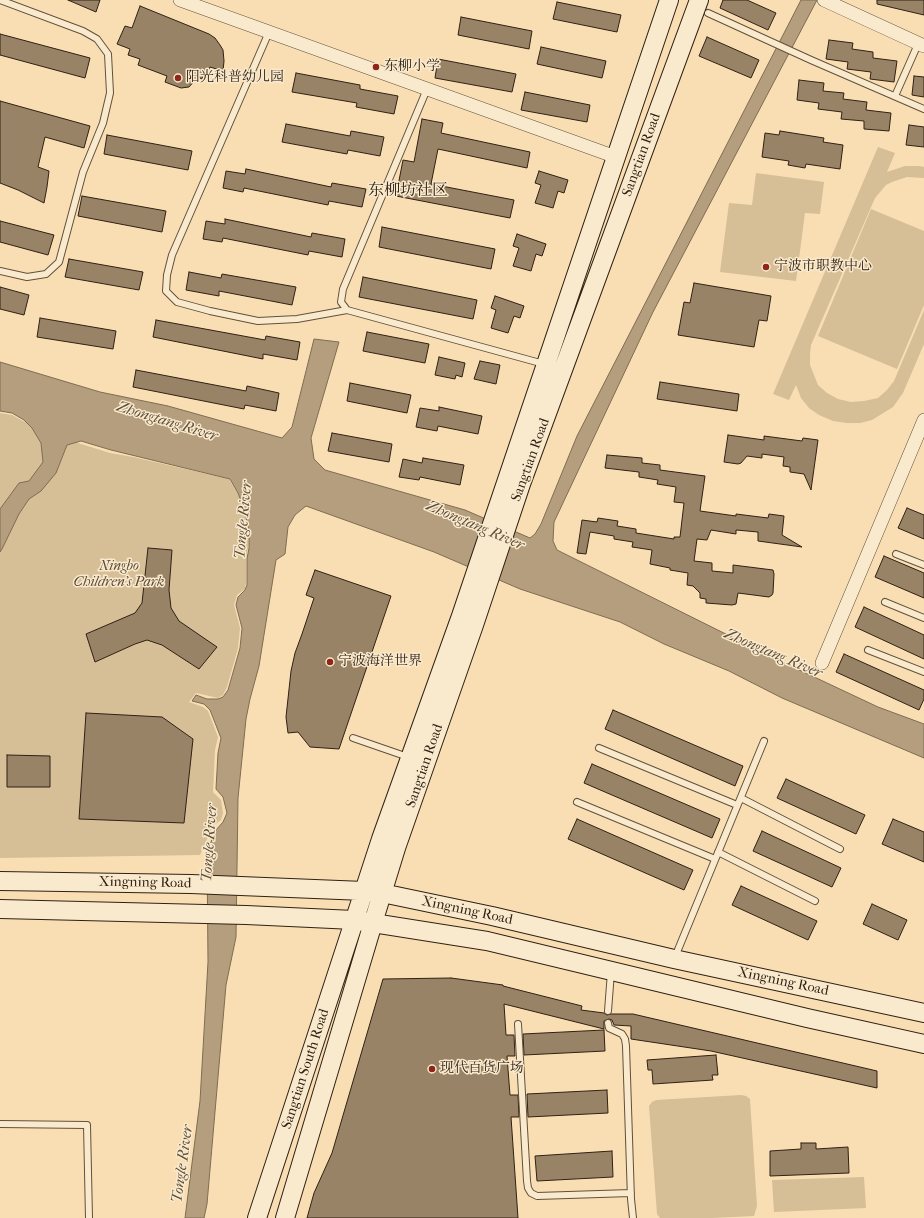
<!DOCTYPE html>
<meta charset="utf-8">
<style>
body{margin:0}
canvas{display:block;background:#f8deb2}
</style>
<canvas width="924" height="1218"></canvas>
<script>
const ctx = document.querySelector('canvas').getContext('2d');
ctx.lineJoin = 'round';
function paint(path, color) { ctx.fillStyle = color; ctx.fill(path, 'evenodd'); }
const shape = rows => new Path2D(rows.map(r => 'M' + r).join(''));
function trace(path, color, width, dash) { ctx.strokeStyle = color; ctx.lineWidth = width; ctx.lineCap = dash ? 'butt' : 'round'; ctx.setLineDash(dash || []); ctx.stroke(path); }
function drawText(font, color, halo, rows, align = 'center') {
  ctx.font = font + ' "IM FELL French Canon","Noto Serif SC",serif'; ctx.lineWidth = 3; ctx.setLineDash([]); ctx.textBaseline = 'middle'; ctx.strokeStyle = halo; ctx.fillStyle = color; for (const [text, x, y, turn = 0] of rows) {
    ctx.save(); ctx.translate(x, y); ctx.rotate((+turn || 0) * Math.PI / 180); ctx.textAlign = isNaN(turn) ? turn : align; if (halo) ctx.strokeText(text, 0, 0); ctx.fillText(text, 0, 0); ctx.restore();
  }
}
paint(shape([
 [878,147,895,153,887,172,905,166,919,166,924,167,924,178,907,177,892,182,886,185,875,198,811,345,810,354,810,365,818,385,827,393,838,399,851,402,864,401,878,398,887,390,894,381,924,310,924,344,903,393,893,407,872,420,860,423,847,423,833,421,819,415,809,408,801,398,796,385,789,400,773,394],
 [756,173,824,182,820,214,805,213,796,281,720,272,729,203,752,205],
 [871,209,924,231,924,305,897,369,818,336],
 [0,413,12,415,23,421,81,444,110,453,133,457,229,479,238,494,245,513,248,531,248,548,246,559,246,583,245,589,237,595,234,605,240,628,238,648,227,687,223,695,218,698,196,693,189,702,203,707,208,711,218,737,215,750,213,792,221,800,223,813,221,820,213,826,200,855,0,858],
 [741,1095,746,1096,750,1099,757,1206,754,1216,712,1218,660,1218,657,1214,649,1106,652,1102,656,1100],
 [864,1177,866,1208,774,1212,772,1180]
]), '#d6be97');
const water = shape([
 [801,0,817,0,653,312,554,522,553,541,557,550,776,659,878,707,924,724,924,758,782,698,729,671,664,644,620,622,520,589,434,552,306,506,295,515,288,527,285,554,276,560,259,666,250,699,246,719,238,798,236,937,226,985,207,1204,204,1218,185,1218,200,1101,208,962,207,851,216,830,223,822,227,813,223,797,216,789,218,753,221,738,210,710,204,704,192,701,196,695,207,699,218,699,223,697,228,690,240,648,242,628,236,605,238,597,245,590,247,585,247,559,249,548,249,531,245,512,238,493,230,479,111,450,81,441,67,445,56,473,41,491,29,499,19,514,2,549,0,552,0,509,19,483,29,481,43,462,41,443,32,428,24,420,12,413,0,411,0,362,100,392,168,406,282,438,292,427,314,339,339,342,311,438,314,459,325,470,465,510,530,538,535,534,541,524,577,436,801,0]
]);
paint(water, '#b49e7d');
trace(water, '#7f6c53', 1);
const building = shape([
 [68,0,100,0,96,12,68,0],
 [723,0,747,0,776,13,768,30,720,8,723,0],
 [877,0,924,0,924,15,877,4,877,0],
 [557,2,621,15,617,32,553,19,557,2],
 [140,6,209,34,215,38,220,45,223,50,224,61,223,71,210,67,208,72,205,70,202,79,198,77,189,87,181,88,165,82,167,76,138,65,140,59,128,55,130,49,117,44,125,26,132,28,140,6],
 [461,17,532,31,529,49,458,35,461,17],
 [0,34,90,58,85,78,0,55,0,34],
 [707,37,759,60,751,78,699,56,707,37],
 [829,40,853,43,852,49,873,52,873,58,897,61,894,82,870,79,871,72,847,69,848,62,826,59,829,40],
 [541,47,606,61,602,78,537,64,541,47],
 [438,59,516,74,512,92,435,78,438,59],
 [296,73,360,85,360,89,398,96,394,114,356,107,357,103,292,92,296,73],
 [914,76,924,77,924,97,912,95,914,76],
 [799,80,824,83,823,91,844,93,843,99,867,102,866,110,891,113,889,131,864,129,864,121,841,119,842,112,818,109,819,103,797,100,799,80],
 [525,92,590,105,587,122,521,110,525,92],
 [0,101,90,126,84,148,45,137,38,167,49,171,47,187,44,203,18,190,0,183,0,101],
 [422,119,443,123,441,133,530,152,527,168,438,149,431,184,514,200,510,218,396,196,403,160,414,162,422,119],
 [286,124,350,136,351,131,384,137,380,156,348,150,347,154,282,142,286,124],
 [909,125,924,127,924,147,906,145,909,125],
 [780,131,824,138,823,142,843,145,840,169,806,164,805,168,788,165,789,161,762,157,765,133,779,135,780,131],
 [107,135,192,151,188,170,104,154,107,135],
 [246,169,331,187,332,183,366,189,362,207,329,201,328,205,244,188,243,192,223,188,226,171,245,174,246,169],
 [539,171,568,180,564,193,558,191,553,208,535,203,541,185,535,183,539,171],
 [82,196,166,211,162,232,78,216,82,196],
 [225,219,311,237,312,233,345,239,342,257,309,251,308,255,223,238,222,242,203,239,206,221,225,224,225,219],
 [0,221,54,235,48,255,0,242,0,221],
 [382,227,495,249,491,269,379,247,382,227],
 [517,234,546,244,542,256,536,254,531,271,513,266,519,248,513,246,517,234],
 [69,259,143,272,139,290,65,277,69,259],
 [189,272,221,278,222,274,296,287,292,305,219,291,219,296,186,290,189,272],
 [363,277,477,300,473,319,359,297,363,277],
 [694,283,771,296,767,321,759,320,754,347,678,335,684,302,690,303,694,283],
 [0,287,29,295,24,315,0,309,0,287],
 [495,296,524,306,520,318,514,316,508,333,491,328,496,310,491,308,495,296],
 [40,318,116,331,113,349,37,337,40,318],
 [156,320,265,340,266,336,300,342,297,360,263,354,263,359,153,337,156,320],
 [367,332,429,344,425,363,363,351,367,332],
 [439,357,465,363,462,377,456,375,455,379,435,375,439,357],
 [480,361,500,365,496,384,474,379,480,361],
 [136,370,246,391,247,386,279,393,276,411,245,405,244,409,133,387,136,370],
 [660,382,739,394,737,411,657,399,660,382],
 [350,383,411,395,407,413,347,401,350,383],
 [439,407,482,416,478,434,438,426,437,431,416,427,420,408,439,411,439,407],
 [332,433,392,444,389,462,328,451,332,433],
 [728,435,764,440,764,436,802,441,803,438,818,440,811,490,804,474,790,472,790,467,783,466,784,457,762,454,762,458,747,456,741,463,738,464,724,462,728,435],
 [607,455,642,458,642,463,660,465,660,470,705,476,700,511,736,516,736,514,768,518,769,514,784,516,782,535,802,547,758,541,758,532,736,530,736,534,711,530,707,540,697,539,694,561,712,563,712,571,733,573,733,565,773,570,774,574,773,593,772,595,769,597,738,593,736,604,732,605,706,603,706,599,700,598,700,593,693,586,687,585,688,573,670,570,670,568,650,564,652,550,632,547,633,542,614,539,614,536,590,532,586,554,577,553,582,520,597,522,598,518,618,521,617,526,636,529,636,533,674,539,674,537,680,537,684,503,674,502,676,487,657,484,658,480,639,477,639,472,605,468,607,455],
 [423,458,464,465,460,485,420,477,419,480,399,477,403,459,422,463,423,458],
 [907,508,924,515,924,539,898,528,907,508],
 [148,548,172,550,169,590,171,608,179,621,217,647,199,669,162,645,147,640,135,644,95,662,86,634,135,613,142,603,148,548],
 [884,556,924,573,924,598,875,577,884,556],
 [315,570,391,596,339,749,310,747,298,732,288,733,286,717,291,671,295,653,302,634,314,598,306,595,315,570],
 [864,607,924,635,924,659,855,627,864,607],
 [844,654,924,690,924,699,919,710,836,672,844,654],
 [613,710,743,766,735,786,605,729,613,710],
 [86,713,162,717,193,739,184,823,79,819,86,713],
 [7,755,50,756,50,787,7,787,7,755],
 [592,764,720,819,712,838,584,783,592,764],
 [786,779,865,815,856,834,777,798,786,779],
 [577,819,693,870,684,890,568,839,577,819],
 [893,819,924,832,924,862,882,844,893,819],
 [762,831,841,868,832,887,753,851,762,831],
 [741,886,817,921,808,940,732,905,741,886],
 [872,904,907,920,898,940,863,924,872,904],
 [451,978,503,985,503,986,582,1006,581,1010,604,1013,607,1015,611,1014,633,1014,877,1071,877,1088,711,1051,631,1039,631,1026,614,1025,612,1020,609,1019,604,1021,604,1029,504,1004,506,1035,514,1035,515,1056,507,1056,510,1095,518,1095,519,1117,511,1117,518,1218,307,1218,314,1193,332,1153,383,979,451,978],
 [604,1030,605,1051,524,1055,523,1034,604,1030],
 [716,1055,718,1075,712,1075,713,1080,653,1084,652,1070,648,1070,647,1060,716,1055],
 [607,1090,608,1113,528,1117,527,1094,607,1090],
 [801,1143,816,1143,816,1149,848,1147,849,1173,770,1176,770,1151,801,1149,801,1143],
 [612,1151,613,1177,537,1181,535,1156,612,1151]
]);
paint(building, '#988367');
trace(building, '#302115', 1);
const lane = shape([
 [0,0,83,31,97,39,108,54,110,93,103,123,83,172,59,262,46,274,27,277,0,271],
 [708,13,811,60,924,109],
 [269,32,172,255,167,275,166,291,177,302,210,311,258,321,297,319,347,310],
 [427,89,343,289,341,302,347,310,544,364],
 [895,96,918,44],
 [896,554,924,565],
 [885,602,924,618],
 [868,650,924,672],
 [353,738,408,757],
 [599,748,737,805],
 [741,798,840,849],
 [577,802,715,859],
 [718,852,815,901],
 [675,957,764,741],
 [608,1011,611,972],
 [608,1023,609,1028,622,1034,625,1039,626,1046,631,1199,633,1218],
 [518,1024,527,1181,528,1188,531,1193,537,1196,631,1193],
 [0,1124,87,1125,89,1218]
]);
const street = shape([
 [180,0,616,157],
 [824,0,924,46],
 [822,663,924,420]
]);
const secondary = shape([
 [0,881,191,884,364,891,382,893,492,916,674,959,924,1013],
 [0,909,246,915,354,920,487,941,807,1018,924,1044],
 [257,1218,381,839,461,616,669,0],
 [285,1218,373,923,396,848,474,625,521,484,699,0]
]);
trace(lane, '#62503c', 8);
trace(street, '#62503c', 14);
trace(secondary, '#302115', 20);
trace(lane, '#faeacd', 6);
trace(street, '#faeacd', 13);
trace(secondary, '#faeacd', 18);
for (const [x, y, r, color] of [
 [376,67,4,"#8f2418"],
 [178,78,4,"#8f2418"],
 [766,267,4,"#8f2418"],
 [330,662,4,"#8f2418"],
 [432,1069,4,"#8f2418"]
]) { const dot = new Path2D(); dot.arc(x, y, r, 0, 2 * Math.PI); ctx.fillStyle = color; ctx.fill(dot); trace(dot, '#faeacd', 1.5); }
drawText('14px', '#302115', '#faeacd', [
 ["东柳小学",384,67],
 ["阳光科普幼儿园",186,78],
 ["宁波市职教中心",774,267],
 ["宁波海洋世界",338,662],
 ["现代百货广场",440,1069]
], 'left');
drawText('14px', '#302115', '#faeacd', [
 ["Sangtian Road",642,155,-70],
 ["Sangtian Road",531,460,-70],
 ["Sangtian Road",425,766,-71],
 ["Xingning Road",145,883,1],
 ["Xingning Road",467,911,12],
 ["Xingning Road",783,982,12],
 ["Sangtian South Road",306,1069,-72]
]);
drawText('italic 14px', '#5a4836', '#faeacd', [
 ["Ningbo",119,567],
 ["Children's Park",119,583]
]);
drawText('italic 15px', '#5e4d39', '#faeacd', [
 ["Zhongtang River",167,422,17],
 ["Tongle River",244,520,-85],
 ["Zhongtang River",475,526,23],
 ["Zhongtang River",773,654,23],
 ["Tongle River",210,843,-86],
 ["Tongle River",183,1164,-82]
]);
drawText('16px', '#302115', '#faeacd', [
 ["东柳坊社区",408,191]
]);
</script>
